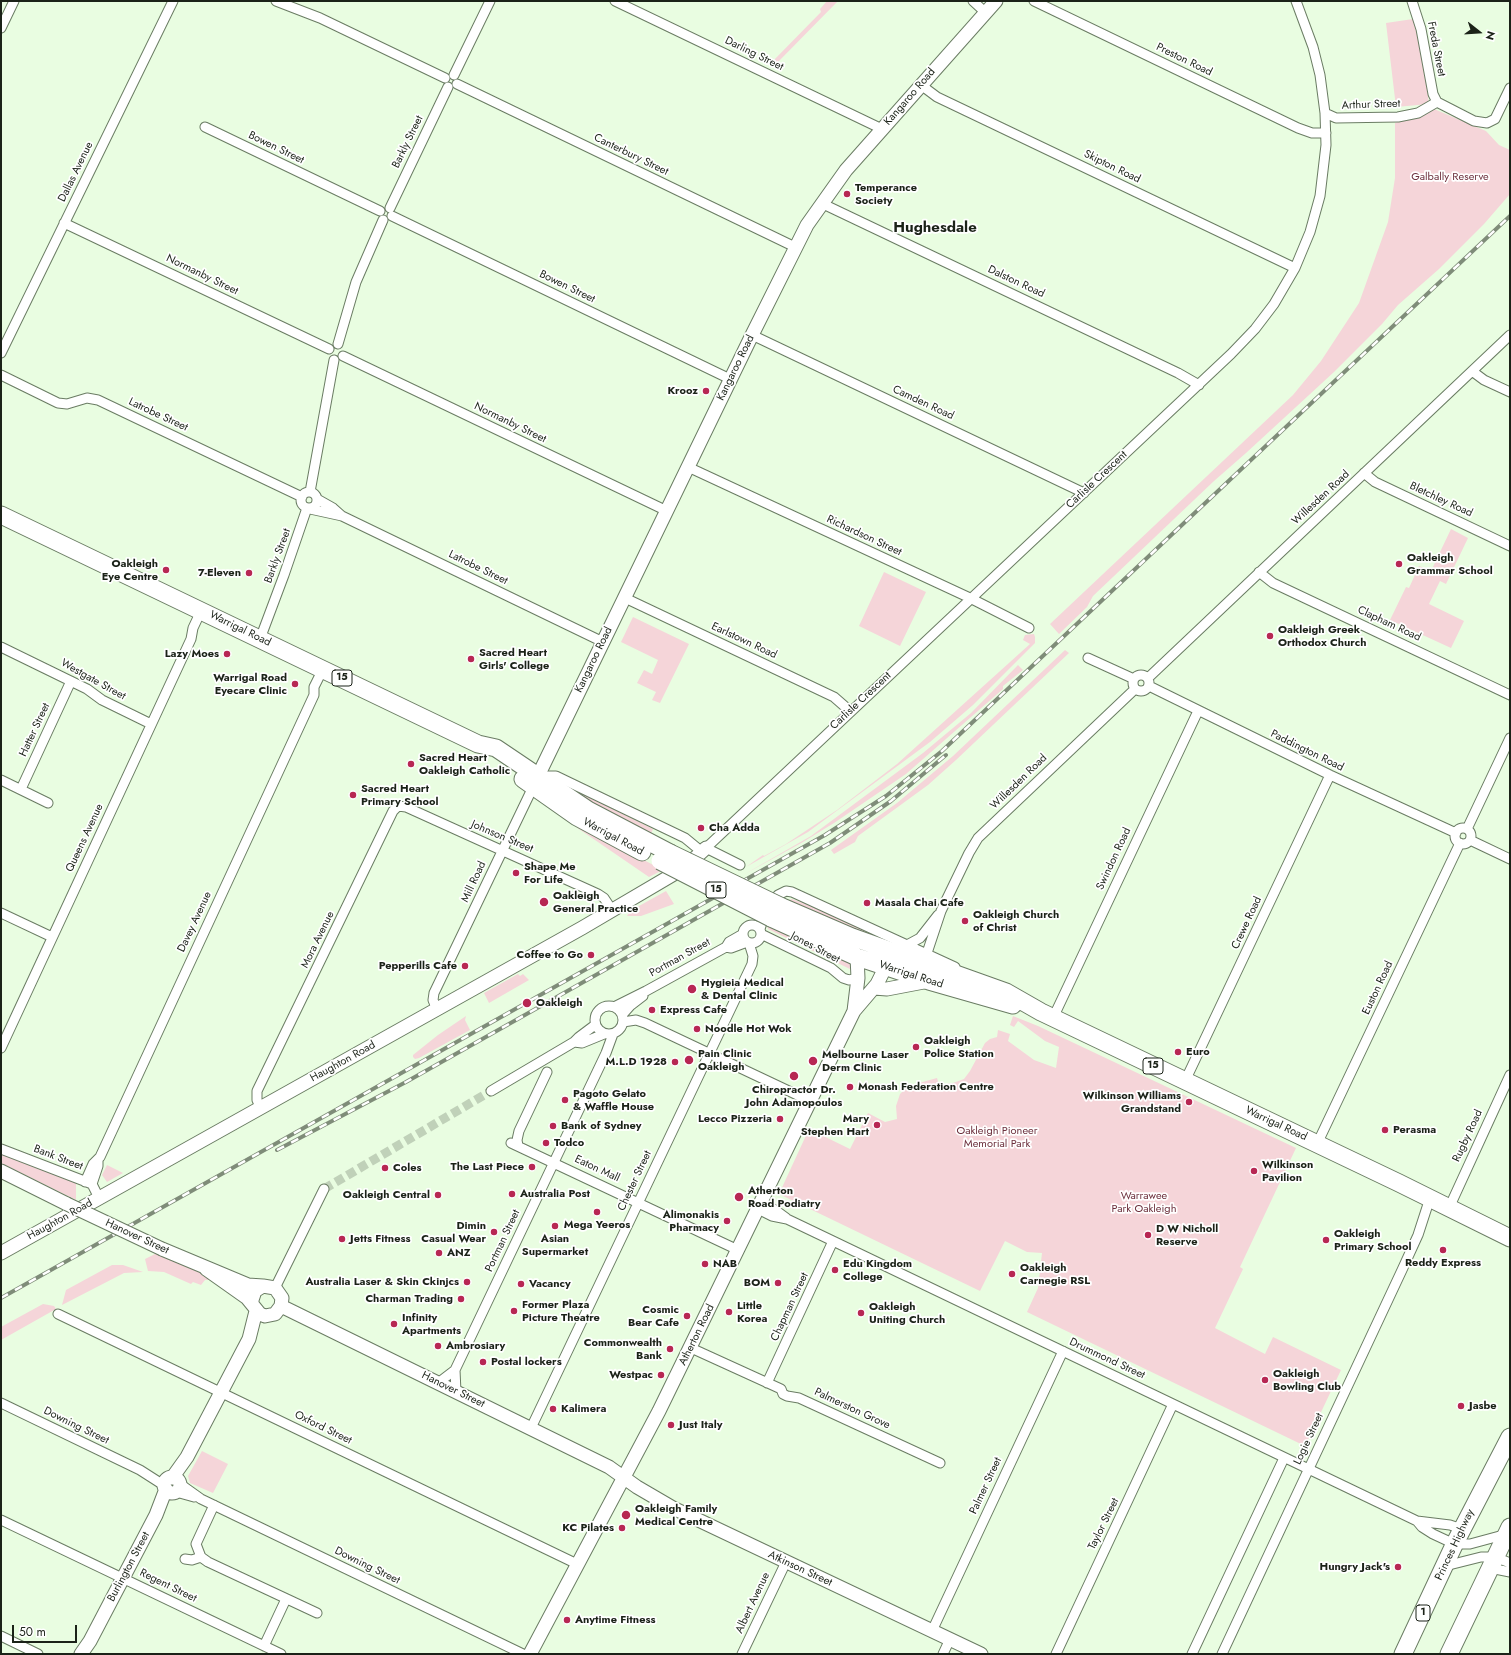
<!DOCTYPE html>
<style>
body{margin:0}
#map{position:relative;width:1511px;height:1655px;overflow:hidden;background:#e9fde1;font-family:Jost,sans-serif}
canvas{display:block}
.frame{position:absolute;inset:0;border:2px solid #1b2218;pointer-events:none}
.north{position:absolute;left:1459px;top:12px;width:40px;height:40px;-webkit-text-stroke:3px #fff;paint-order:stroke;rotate:107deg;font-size:11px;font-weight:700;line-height:16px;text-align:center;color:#1b2218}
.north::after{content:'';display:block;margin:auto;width:14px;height:18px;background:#1b2218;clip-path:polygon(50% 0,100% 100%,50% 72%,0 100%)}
.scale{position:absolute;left:12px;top:1625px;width:65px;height:18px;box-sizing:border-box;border:2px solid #1b2218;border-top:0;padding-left:5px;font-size:12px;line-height:14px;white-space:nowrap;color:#1b2218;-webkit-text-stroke:3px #fff;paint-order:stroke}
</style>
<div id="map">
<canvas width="1511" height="1655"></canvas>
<div class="frame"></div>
<div class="north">N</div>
<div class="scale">50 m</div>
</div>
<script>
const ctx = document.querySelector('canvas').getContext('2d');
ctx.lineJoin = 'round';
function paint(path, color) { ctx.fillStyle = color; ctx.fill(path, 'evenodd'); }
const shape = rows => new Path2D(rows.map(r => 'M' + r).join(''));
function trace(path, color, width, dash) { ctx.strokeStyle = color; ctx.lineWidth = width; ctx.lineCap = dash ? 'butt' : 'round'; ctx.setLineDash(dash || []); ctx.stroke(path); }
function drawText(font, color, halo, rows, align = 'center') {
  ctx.font = font + ' Jost,sans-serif'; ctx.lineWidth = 3.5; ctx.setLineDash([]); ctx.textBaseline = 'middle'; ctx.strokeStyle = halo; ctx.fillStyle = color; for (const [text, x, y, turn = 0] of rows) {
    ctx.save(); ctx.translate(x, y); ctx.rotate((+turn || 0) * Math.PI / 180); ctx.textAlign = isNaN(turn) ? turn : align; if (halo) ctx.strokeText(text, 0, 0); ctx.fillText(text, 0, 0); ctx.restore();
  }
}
paint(shape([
 [827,1,838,1,778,62,772,62,821,12,820,9],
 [1413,19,1423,58,1429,104,1396,107,1386,23],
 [1434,109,1486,131,1499,145,1510,150,1510,194,1484,224,1439,269,1398,305,1382,324,1334,372,1246,453,1214,481,1093,596,1087,607,1059,634,1050,624,1293,395,1321,361,1359,303,1388,222,1395,178,1395,123],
 [1451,529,1468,538,1446,584,1440,581,1429,604,1464,621,1451,648,1390,620,1406,587,1409,588,1419,566,1431,571],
 [884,572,926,592,900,646,859,626],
 [633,617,689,644,660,703,652,700,656,692,637,683,644,670,652,674,658,660,621,642],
 [1034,634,1035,637,1035,643,973,705,930,742,808,832,746,867,763,855,764,856,786,844,837,810,897,764,1030,644,1023,640,1025,635],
 [1065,650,1069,653,956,760,928,785,858,836,855,842,834,854,831,850,897,803,953,756],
 [1018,665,1023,670,1003,686,1003,689,906,774,834,823,803,842,743,875,811,836,923,753,971,713],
 [561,783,653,829,650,836,624,823],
 [576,827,590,832,663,870,649,877],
 [666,891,674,904,641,916,627,916,630,911],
 [792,899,817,908,893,944,880,941,786,901],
 [766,922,845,957,854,971,768,929],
 [518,974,520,976,523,974,529,980,489,1003,484,993],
 [466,1016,465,1020,470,1030,419,1058,415,1059,413,1057,413,1055,438,1035],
 [1013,1016,1038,1026,1296,1148,1240,1267,1243,1269,1215,1328,1265,1354,1273,1337,1341,1370,1305,1446,1027,1312,1038,1288,1042,1253,1027,1252,1005,1241,980,1291,779,1194,809,1129,850,1149,868,1113,885,1122,897,1119,896,1106,900,1094,908,1086,937,1078,939,1085,953,1083,964,1079,970,1071,985,1043,990,1039,997,1037,998,1030,1010,1034,1008,1041,1034,1060,1056,1068,1059,1047,1045,1041,1018,1021,1014,1027,1010,1025],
 [1,1154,76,1183,76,1200,1,1163],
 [107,1165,123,1173,107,1182,102,1175],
 [157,1253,192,1267,213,1280,205,1280,201,1285,193,1282,191,1284,164,1272,148,1271,145,1259],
 [112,1265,123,1265,143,1272,124,1273,62,1305,66,1290],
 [43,1304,54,1306,56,1309,1,1340,1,1327],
 [202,1451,228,1464,213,1493,190,1483,188,1476]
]), '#f5d5d9');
trace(shape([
 [324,1189,491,1091]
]), '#c0d1b9', 9, [9, 4.5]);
const street = shape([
 [276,1,320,18,445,78],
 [615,1,882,129],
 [973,1,986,13],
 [1034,1,1298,128,1312,133,1326,133],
 [1412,1,1421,29,1433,94,1437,102,1474,121,1487,123,1495,119,1510,88],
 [1,28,14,1],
 [454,75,490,1],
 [457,84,795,247],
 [921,85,937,97,1295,268],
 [1325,113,1336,118,1398,117,1418,113,1437,102],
 [205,127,380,211],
 [821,203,1178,373,1199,385],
 [390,208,448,87],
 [392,216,730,379],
 [64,223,329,349],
 [752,335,1084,493],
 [338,344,356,282,383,220],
 [1,353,173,1],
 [343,356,667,511],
 [1472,371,1484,380,1510,392],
 [1,375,58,403,67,404,87,398,98,400,302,497],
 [688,467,970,598,1029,628],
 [1364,473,1375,482,1510,546],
 '301 500a8 8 0 1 1 16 0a8 8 0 1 1-16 0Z',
 [310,492,334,360],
 [317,499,333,508,342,516],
 [310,509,342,516,603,642],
 [1259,572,1273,583,1510,695],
 [625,598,834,697,850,711],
 [260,639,284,575,307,508],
 [1,647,87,689,102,700,151,724],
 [1088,658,1134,679],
 '1133 683a8 8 0 1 1 16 0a8 8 0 1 1-16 0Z',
 [1148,678,1510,335],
 [1149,686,1330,775,1456,833],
 [542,776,556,776,685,838,702,852],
 [1,780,48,803],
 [21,789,71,681],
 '1455 836a8 8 0 1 1 16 0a8 8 0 1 1-16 0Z',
 [1467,829,1510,738],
 [1470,840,1510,859],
 [740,865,706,848,1231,354,1255,329,1274,304,1295,268,1310,232,1320,196,1326,145,1325,113,1320,75,1313,47,1296,1],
 [1,913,52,937],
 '743 934a9 9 0 1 1 18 0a9 9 0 1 1-18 0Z',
 [760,929,767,907,778,895,786,891,792,892,955,967],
 [761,934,831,968,843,978,849,980,858,978],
 [907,945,920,938,938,915],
 [726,947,731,948,747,942],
 [927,953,941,911,969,853,978,838,1135,689],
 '595 1020a14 14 0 1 1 28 0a14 14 0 1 1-28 0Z',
 [614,1007,646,991,726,947,729,942,743,934],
 [437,1010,433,1000,434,993,533,787],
 [622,1015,630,1006,643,996],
 [1053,1018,1198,711],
 [623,1022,636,1020,645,1023,810,1101],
 [574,1042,582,1043,604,1034],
 [1,1048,191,639,193,628,201,611],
 [1185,1081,1330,775],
 [491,1091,574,1042,579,1037,595,1025],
 [261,1109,257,1100,257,1091,393,811,398,806,406,807,598,894,604,898,612,910],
 [511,1143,738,1250],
 [1317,1144,1460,843],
 [518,1146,517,1140,519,1131,547,1072],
 [1,1149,92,1184,99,1198],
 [85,1182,93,1164,100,1157,314,695,314,687,323,669],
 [92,1184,98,1166,98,1160],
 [761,1202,775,1210,786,1218],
 [1449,1208,1510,1075],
 [758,1209,772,1216,787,1219,833,1241,1417,1521,1450,1525,1462,1529],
 [275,1288,324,1189],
 [58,1314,577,1564],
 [691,1348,781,1389,783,1394,787,1396,799,1398,940,1463],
 [438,1383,455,1370],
 [767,1383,833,1241],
 [456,1392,455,1370,606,1053,613,1034],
 [1,1403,140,1470,165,1486],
 [531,1428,752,964,753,956,749,943],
 [180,1484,201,1499,523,1654],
 [176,1492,194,1497],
 [214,1505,196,1544,201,1557,208,1562,317,1613],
 [1,1520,281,1654],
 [1417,1521,1422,1527,1433,1534,1448,1541,1462,1544,1470,1544,1507,1534],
 [185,1559,192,1560,201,1557],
 [1445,1566,1481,1557,1495,1557,1510,1563],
 [1490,1568,1510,1572],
 [932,1631,1063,1351],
 [1,1636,38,1654],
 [264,1646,286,1599],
 [742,1654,786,1562],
 [943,1654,950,1639],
 [1056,1654,1173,1404],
 [1192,1654,1284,1458],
 [1222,1654,1402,1270,1418,1235,1430,1198]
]);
const secondary = shape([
 [538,776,752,335,807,225,846,170,996,1],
 [874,988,887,989,929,981],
 [854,1011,858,978,857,957],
 [1,1171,67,1204],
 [162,1249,248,1285,263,1286],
 [1,1253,582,928,684,868,706,848],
 [206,1269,247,1298,260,1314,265,1316,275,1314,281,1306,282,1298,275,1288,263,1286,255,1291,252,1300,252,1304],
 [281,1306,609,1467,637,1487,673,1508,981,1654],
 '164 1485a8 8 0 1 1 16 0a8 8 0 1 1-16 0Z',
 [172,1478,187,1457,249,1339,256,1311],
 [81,1654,90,1641,156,1515,166,1489],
 [530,1654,659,1411,854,1011,877,984,882,974,886,957]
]);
const highway = shape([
 [1,515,478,744,496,748,588,810,670,853],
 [523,779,577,817,642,852],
 [780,906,852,937,1006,992,1041,1012,1399,1183,1510,1238],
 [771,918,857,957,929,981,1013,1005],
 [1403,1654,1455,1543,1510,1437],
 [1449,1654,1510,1527]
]);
trace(street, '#6a7c63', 11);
trace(secondary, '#6a7c63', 15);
trace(highway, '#6a7c63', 19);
trace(street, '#fff', 9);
trace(secondary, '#fff', 13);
trace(highway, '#fff', 17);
const rail = shape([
 [277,1150,406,1082,830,843,891,801,946,755],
 [1,1298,825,835,886,796,942,751,1510,216]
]);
trace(rail, '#7f8c79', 4);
trace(rail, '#fff', 2.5, [8]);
const secondaryBridge = shape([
 [67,1204,162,1249]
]);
const highwayBridge = shape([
 [670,853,780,906],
 [660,861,771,918]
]);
trace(secondaryBridge, '#6a7c63', 15, []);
trace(highwayBridge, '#6a7c63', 19, []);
trace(secondaryBridge, '#fff', 13);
trace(highwayBridge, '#fff', 17);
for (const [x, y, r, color] of [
 [847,194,4,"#b72753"],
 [706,391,4,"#b72753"],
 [1399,564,4,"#b72753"],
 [166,570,4,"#b72753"],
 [249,573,4,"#b72753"],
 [1270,636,4,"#b72753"],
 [227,654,4,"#b72753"],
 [471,659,4,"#b72753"],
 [295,684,4,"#b72753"],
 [411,764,4,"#b72753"],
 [353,795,4,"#b72753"],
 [701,828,4,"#b72753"],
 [516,873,4,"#b72753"],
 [544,902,5,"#b72753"],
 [867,903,4,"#b72753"],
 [965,921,4,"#b72753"],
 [591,955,4,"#b72753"],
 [465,966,4,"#b72753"],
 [692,989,5,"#b72753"],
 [527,1003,5,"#b72753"],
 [652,1010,4,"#b72753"],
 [697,1029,4,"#b72753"],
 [916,1047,4,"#b72753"],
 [1178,1052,4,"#b72753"],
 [689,1060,5,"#b72753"],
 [813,1061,5,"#b72753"],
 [675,1062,4,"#b72753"],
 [794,1076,5,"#b72753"],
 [850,1087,4,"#b72753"],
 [565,1100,4,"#b72753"],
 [1189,1102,4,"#b72753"],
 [780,1119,4,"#b72753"],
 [877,1125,4,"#b72753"],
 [553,1126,4,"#b72753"],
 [1385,1130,4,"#b72753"],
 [546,1143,4,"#b72753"],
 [532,1167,4,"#b72753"],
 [385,1168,4,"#b72753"],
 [1254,1171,4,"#b72753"],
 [512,1194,4,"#b72753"],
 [438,1195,4,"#b72753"],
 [739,1197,5,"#b72753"],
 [597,1212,4,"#b72753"],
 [727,1221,4,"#b72753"],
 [555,1226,4,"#b72753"],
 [494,1232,4,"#b72753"],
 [1148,1235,4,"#b72753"],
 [342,1239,4,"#b72753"],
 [1326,1240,4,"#b72753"],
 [1443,1250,4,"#b72753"],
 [439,1253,4,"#b72753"],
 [705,1264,4,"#b72753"],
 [835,1270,4,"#b72753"],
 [1012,1274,4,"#b72753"],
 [467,1282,4,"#b72753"],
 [778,1283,4,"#b72753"],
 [521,1284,4,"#b72753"],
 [461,1299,4,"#b72753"],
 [514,1311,4,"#b72753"],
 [729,1312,4,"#b72753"],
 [861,1313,4,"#b72753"],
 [687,1316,4,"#b72753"],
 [394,1324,4,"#b72753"],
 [438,1346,4,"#b72753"],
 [670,1349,4,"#b72753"],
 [483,1362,4,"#b72753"],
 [661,1375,4,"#b72753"],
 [1265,1380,4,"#b72753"],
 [1461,1406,4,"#b72753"],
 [553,1409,4,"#b72753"],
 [671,1425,4,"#b72753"],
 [626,1515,5,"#b72753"],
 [622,1528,4,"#b72753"],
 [1398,1567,4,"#b72753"],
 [567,1620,4,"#b72753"]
]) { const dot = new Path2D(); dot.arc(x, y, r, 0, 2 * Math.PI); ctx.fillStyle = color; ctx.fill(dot); trace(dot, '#fff', 1.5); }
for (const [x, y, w] of [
 [342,678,20],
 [716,890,20],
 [1153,1066,20],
 [1423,1613,14]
]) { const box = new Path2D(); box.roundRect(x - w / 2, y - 8, w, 16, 3); ctx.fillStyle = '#fff'; ctx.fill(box); trace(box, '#1b2218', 1); }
drawText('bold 10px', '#1b2218', null, [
 ["15",342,678],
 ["15",716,890],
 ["15",1153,1066],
 ["1",1423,1613]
]);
drawText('11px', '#1b2218', '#fff', [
 ["Freda Street",1436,49,79],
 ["Darling Street",754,54,26],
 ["Preston Road",1184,60,26],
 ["Kangaroo Road",910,97,-49],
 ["Arthur Street",1371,105,-2],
 ["Barkly Street",408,142,-64],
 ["Bowen Street",276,148,26],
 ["Canterbury Street",631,155,26],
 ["Skipton Road",1112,167,26],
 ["Dallas Avenue",76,172,-64],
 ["Normanby Street",202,275,26],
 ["Dalston Road",1016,282,25],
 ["Bowen Street",567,287,26],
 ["Kangaroo Road",736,368,-64],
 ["Camden Road",923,403,25],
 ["Latrobe Street",158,415,25],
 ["Normanby Street",510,423,26],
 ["Carlisle Crescent",1097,480,-43],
 ["Willesden Road",1321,498,-43],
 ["Bletchley Road",1441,500,25],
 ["Richardson Street",864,536,25],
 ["Barkly Street",278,556,-70],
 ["Latrobe Street",478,568,26],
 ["Clapham Road",1389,624,25],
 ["Warrigal Road",240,629,26],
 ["Earlstown Road",744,641,25],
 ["Kangaroo Road",594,660,-64],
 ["Westgate Street",93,680,29],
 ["Carlisle Crescent",861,701,-43],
 ["Hatter Street",35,730,-65],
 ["Paddington Road",1307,751,26],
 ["Willesden Road",1019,782,-44],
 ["Johnson Street",502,837,23],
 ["Warrigal Road",613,837,28],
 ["Queens Avenue",85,838,-65],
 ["Swindon Road",1114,859,-65],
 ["Mill Road",474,882,-65],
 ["Davey Avenue",195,922,-65],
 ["Crewe Road",1247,923,-65],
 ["Mora Avenue",318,940,-64],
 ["Jones Street",815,948,28],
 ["Portman Street",680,958,-29],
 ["Warrigal Road",911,975,18],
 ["Euston Road",1378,988,-65],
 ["Haughton Road",343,1062,-29],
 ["Warrigal Road",1276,1124,25],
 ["Rugby Road",1468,1136,-65],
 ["Bank Street",58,1158,21],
 ["Eaton Mall",597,1169,25],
 ["Chester Street",635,1181,-65],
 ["Haughton Road",60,1220,-29],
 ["Hanover Street",137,1237,25],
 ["Portman Street",503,1241,-65],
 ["Chapman Street",790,1307,-65],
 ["Atherton Road",697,1335,-64],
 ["Drummond Street",1107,1359,25],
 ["Hanover Street",453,1390,26],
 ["Palmerston Grove",852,1409,25],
 ["Downing Street",76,1426,26],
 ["Oxford Street",323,1428,26],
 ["Logie Street",1309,1439,-65],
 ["Palmer Street",986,1486,-65],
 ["Taylor Street",1104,1524,-64],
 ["Princes Highway",1455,1545,-65],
 ["Downing Street",367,1566,26],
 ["Burlington Street",129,1567,-62],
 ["Atkinson Street",800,1569,25],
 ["Regent Street",168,1586,26],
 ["Albert Avenue",753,1603,-65]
]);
drawText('11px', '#6c303d', '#fff', [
 ["Galbally Reserve",1450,177],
 ["Oakleigh Pioneer",997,1131],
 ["Memorial Park",997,1144],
 ["Warrawee",1144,1196],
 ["Park Oakleigh",1144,1209]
]);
drawText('bold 11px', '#1b2218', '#fff', [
 ["Temperance",855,188],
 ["Society",855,201],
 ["Krooz",698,391,"right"],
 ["Oakleigh",1407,558],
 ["Grammar School",1407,571],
 ["Oakleigh",158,564,"right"],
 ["Eye Centre",158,577,"right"],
 ["7-Eleven",241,573,"right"],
 ["Oakleigh Greek",1278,630],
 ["Orthodox Church",1278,643],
 ["Sacred Heart",479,653],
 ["Girls' College",479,666],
 ["Lazy Moes",219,654,"right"],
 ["Warrigal Road",287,678,"right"],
 ["Eyecare Clinic",287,691,"right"],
 ["Sacred Heart",419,758],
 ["Oakleigh Catholic",419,771],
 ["Sacred Heart",361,789],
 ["Primary School",361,802],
 ["Cha Adda",709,828],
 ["Shape Me",524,867],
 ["For Life",524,880],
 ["Oakleigh",553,896],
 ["General Practice",553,909],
 ["Masala Chai Cafe",875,903],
 ["Oakleigh Church",973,915],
 ["of Christ",973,928],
 ["Coffee to Go",583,955,"right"],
 ["Pepperills Cafe",457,966,"right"],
 ["Hygieia Medical",701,983],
 ["& Dental Clinic",701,996],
 ["Oakleigh",536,1003],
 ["Express Cafe",660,1010],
 ["Noodle Hot Wok",705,1029],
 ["Oakleigh",924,1041],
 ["Police Station",924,1054],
 ["Euro",1186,1052],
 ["Pain Clinic",698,1054],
 ["Oakleigh",698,1067],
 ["Melbourne Laser",822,1055],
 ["Derm Clinic",822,1068],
 ["M.L.D 1928",667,1062,"right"],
 ["Monash Federation Centre",858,1087],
 ["Chiropractor Dr.",794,1090,"center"],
 ["John Adamopoulos",794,1103,"center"],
 ["Pagoto Gelato",573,1094],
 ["& Waffle House",573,1107],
 ["Wilkinson Williams",1181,1096,"right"],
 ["Grandstand",1181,1109,"right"],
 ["Lecco Pizzeria",772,1119,"right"],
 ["Mary",869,1119,"right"],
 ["Stephen Hart",869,1132,"right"],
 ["Bank of Sydney",561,1126],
 ["Perasma",1393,1130],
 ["Todco",554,1143],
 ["Wilkinson",1262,1165],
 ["Pavilion",1262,1178],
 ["The Last Piece",524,1167,"right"],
 ["Coles",393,1168],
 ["Atherton",748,1191],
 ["Road Podiatry",748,1204],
 ["Australia Post",520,1194],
 ["Oakleigh Central",430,1195,"right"],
 ["Alimonakis",719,1215,"right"],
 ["Pharmacy",719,1228,"right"],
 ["Mega Yeeros",597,1225,"center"],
 ["Dimin",486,1226,"right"],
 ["Casual Wear",486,1239,"right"],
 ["D W Nicholl",1156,1229],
 ["Reserve",1156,1242],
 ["Oakleigh",1334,1234],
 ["Primary School",1334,1247],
 ["Jetts Fitness",350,1239],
 ["Asian",555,1239,"center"],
 ["Supermarket",555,1252,"center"],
 ["ANZ",447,1253],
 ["Reddy Express",1443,1263,"center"],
 ["NAB",713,1264],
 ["Edu Kingdom",843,1264],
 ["College",843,1277],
 ["Oakleigh",1020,1268],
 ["Carnegie RSL",1020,1281],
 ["Australia Laser & Skin Ckinjcs",459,1282,"right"],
 ["BOM",770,1283,"right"],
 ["Vacancy",529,1284],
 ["Charman Trading",453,1299,"right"],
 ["Former Plaza",522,1305],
 ["Picture Theatre",522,1318],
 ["Little",737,1306],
 ["Korea",737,1319],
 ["Oakleigh",869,1307],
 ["Uniting Church",869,1320],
 ["Cosmic",679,1310,"right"],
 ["Bear Cafe",679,1323,"right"],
 ["Infinity",402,1318],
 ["Apartments",402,1331],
 ["Commonwealth",662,1343,"right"],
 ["Bank",662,1356,"right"],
 ["Ambrosiary",446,1346],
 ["Postal lockers",491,1362],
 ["Oakleigh",1273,1374],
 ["Bowling Club",1273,1387],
 ["Westpac",653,1375,"right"],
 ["Jasbe",1469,1406],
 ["Kalimera",561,1409],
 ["Just Italy",679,1425],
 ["Oakleigh Family",635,1509],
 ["Medical Centre",635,1522],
 ["KC Pilates",614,1528,"right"],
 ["Hungry Jack's",1390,1567,"right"],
 ["Anytime Fitness",575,1620]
], 'left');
drawText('bold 15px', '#1b2218', '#fff', [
 ["Hughesdale",935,228]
]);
</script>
